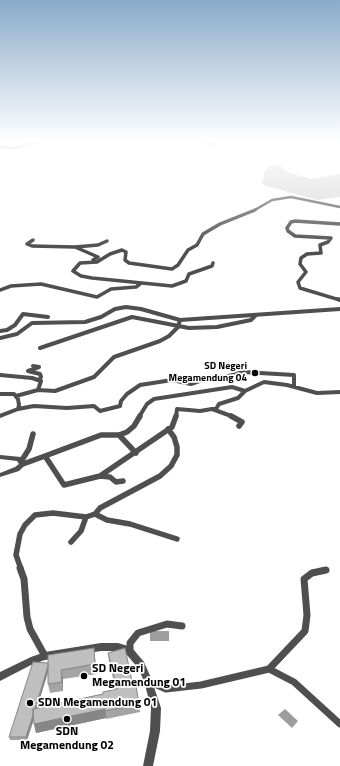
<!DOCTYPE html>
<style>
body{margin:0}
canvas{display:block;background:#fff}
</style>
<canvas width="340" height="766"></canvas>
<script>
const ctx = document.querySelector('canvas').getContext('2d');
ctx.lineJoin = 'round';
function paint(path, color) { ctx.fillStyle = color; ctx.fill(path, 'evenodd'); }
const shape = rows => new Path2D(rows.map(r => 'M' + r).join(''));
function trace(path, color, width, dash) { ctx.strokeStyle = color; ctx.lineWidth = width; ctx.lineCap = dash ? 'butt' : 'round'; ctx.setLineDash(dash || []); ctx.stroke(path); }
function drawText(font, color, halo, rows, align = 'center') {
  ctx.font = font + ' "Titillium Web",sans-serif'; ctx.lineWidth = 3.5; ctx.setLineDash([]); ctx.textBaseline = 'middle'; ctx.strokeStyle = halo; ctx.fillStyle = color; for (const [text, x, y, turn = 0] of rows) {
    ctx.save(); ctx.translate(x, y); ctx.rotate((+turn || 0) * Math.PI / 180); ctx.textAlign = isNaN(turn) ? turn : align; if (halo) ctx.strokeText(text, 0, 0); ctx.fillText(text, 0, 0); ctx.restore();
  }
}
paint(shape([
 [280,165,286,172,312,179,340,174,340,197,317,200,266,186,261,183,264,177,264,173,270,166]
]), '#d6d6d6');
paint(shape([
 [150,631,169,631,169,641,150,641],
 [285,709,298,721,292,728,278,715]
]), '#9d9d9d');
trace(shape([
 [62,141,82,141],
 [82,141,103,141],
 [198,141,210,144,219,141],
 [0,147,16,148,34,142,49,141],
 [253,211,272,200,291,197,340,207]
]), '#4f4f4f', 2.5);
trace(shape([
 [340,224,295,221,291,222,287,228,288,231,295,236,331,238,328,242,320,245,321,253,307,254,301,258,300,264,306,272,298,282,300,288,340,300],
 [33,240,27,244,32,246,75,247],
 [93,260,98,257,75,247,98,245,107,241],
 [213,263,212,266,189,274,186,281,172,286,92,278,81,276,73,271,80,263,97,262,110,254,122,250,126,252,125,260,129,263,172,269,178,265,188,250,197,245,203,234,220,224,255,210],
 [0,290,11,286,41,284,97,297,111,289,136,287,140,284]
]), '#4f4f4f', 3.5);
trace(shape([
 [338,299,340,300],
 [0,331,7,330,15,325,23,314,48,317],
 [0,338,17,334,32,323,85,322,101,317,115,309,126,307,141,309,180,320,340,309],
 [40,348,132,317,189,328,217,327,251,320,256,315],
 [33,366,39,367,28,371,40,374,41,377,39,380],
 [0,375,32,378,41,381,38,390,16,396],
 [38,390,55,391,94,377,114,357,160,341,169,336,178,327,180,320],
 [0,394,14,394,18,399,19,405,18,409,0,416],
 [18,409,34,406,67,408,94,406,100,411,120,406,121,401,127,394,140,385,172,380,191,384,205,379,218,379,243,372,294,375,294,387],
 [212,409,216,409,219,404,238,398,245,391,264,382,287,385,317,393,340,392],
 [139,417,147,404,154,399,232,387,245,391],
 [176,417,177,409,200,411,212,409,234,417]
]), '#4f4f4f', 4);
trace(shape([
 [231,416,242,422,239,426],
 [119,435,136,453],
 [45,456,101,435,119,435,127,432,134,426,140,416],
 [22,460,29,449,33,434],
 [23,464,45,456,64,485,100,476,110,477,116,482,123,481],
 [100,476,172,427,176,416],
 [95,514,107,520,130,524,177,539],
 [71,542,81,531,86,517,95,514,100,508,160,476,171,466,177,455,177,447,174,437,168,429],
 [21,569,16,555,20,534,25,525,35,515,53,513,86,517]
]), '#4f4f4f', 5.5);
trace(shape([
 [20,568,24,579,27,617,30,629,45,656],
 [130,652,130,643,138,633,167,624,182,626],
 [269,669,305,631,307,615,304,579,312,573,326,570],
 [148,681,166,689,201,685,269,669,294,682,340,724]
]), '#4f4f4f', 7);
paint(shape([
 [0,455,21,457,26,464,19,471,0,477,0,473,15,467,19,464,17,461,0,459,0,455],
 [101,643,118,643,128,646,133,649,144,662,151,678,161,708,160,731,153,766,143,766,150,731,151,708,144,681,138,668,127,655,123,652,118,651,101,651,45,660,33,664,0,681,0,672,31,657,45,652,101,643]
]), '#4f4f4f');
paint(shape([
 [108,653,133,686,139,704,140,712,106,719,106,718,36,733,34,724,34,720,27,740,10,740,9,737,48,663,95,658,97,674,63,679,63,691,50,693,48,684,48,671,37,708,103,694,116,690,109,662]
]), '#a4a4a4');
paint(shape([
 [49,663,50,666,27,740,26,737],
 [61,670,63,679,63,691,62,682],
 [105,709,106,718,36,733,34,724]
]), '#868686');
const building = shape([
 [94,648,95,664,61,670,62,682,48,684,48,655,94,648],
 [125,648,133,686,136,686,139,704,105,711,105,709,34,724,33,709,103,694,103,692,117,689,108,653,125,648],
 [33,662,48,663,48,666,35,709,33,709,33,715,26,737,9,737,33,662]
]);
paint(building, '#bfbfbf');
trace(building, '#868686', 1);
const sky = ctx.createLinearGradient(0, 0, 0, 248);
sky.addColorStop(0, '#8aabca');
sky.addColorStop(0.57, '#fff');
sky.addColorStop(1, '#ffffff00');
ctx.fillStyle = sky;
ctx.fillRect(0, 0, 340, 248);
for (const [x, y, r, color] of [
 [255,373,4,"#000"],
 [84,676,4,"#000"],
 [30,703,4,"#000"],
 [67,719,4,"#000"]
]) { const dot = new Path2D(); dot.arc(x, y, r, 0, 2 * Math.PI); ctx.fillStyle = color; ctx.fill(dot); trace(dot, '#fff', 1.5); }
drawText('bold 10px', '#000', '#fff', [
 ["SD Negeri",247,367],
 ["Megamendung 04",247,379]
], 'right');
drawText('bold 12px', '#000', '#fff', [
 ["SD Negeri",92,669],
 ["Megamendung 01",92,683],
 ["SDN Megamendung 01",38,703],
 ["SDN",67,732,"center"],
 ["Megamendung 02",67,746,"center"]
], 'left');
</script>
